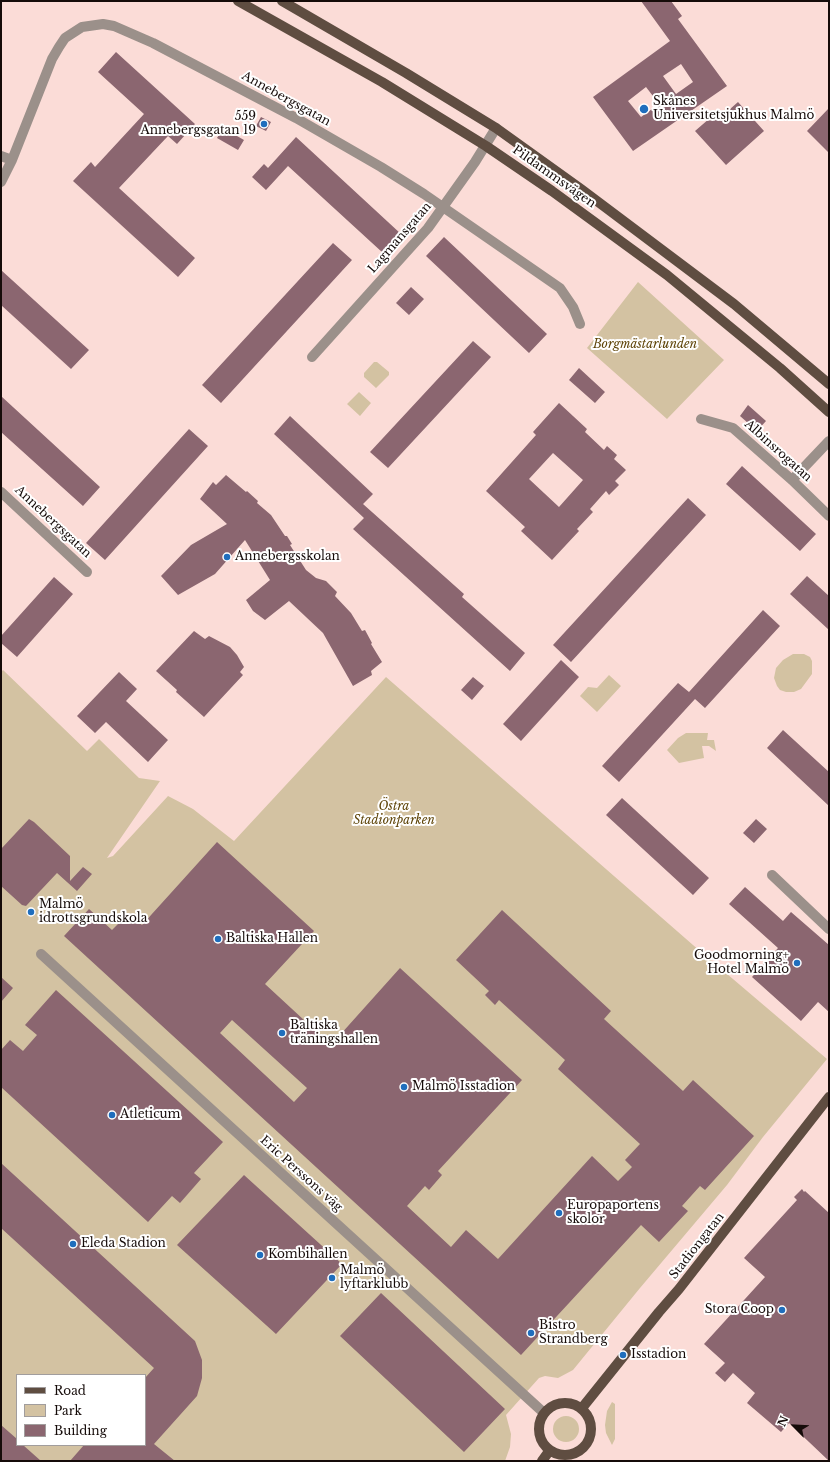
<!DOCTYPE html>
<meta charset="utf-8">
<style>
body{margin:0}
#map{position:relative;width:830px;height:1462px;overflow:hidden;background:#fbdcd7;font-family:"Libre Baskerville",serif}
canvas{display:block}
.frame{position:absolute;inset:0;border:2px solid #150b09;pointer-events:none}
.legend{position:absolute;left:16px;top:1374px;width:130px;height:72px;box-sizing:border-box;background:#fff;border:1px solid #a19d9d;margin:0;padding:5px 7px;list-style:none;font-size:12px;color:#150b09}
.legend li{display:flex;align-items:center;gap:8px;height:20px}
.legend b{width:20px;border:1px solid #a19d9d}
.north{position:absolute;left:774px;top:1406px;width:40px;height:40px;-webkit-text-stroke:3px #fff;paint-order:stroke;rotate:294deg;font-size:11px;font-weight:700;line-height:16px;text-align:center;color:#150b09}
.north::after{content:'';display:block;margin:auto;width:14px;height:18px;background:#150b09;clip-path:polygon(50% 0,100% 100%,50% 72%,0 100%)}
</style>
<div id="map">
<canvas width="830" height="1462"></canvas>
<div class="frame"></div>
<ul class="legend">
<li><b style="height:5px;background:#5f4d41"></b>Road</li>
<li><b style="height:11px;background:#d3c2a2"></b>Park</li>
<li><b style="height:11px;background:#8b6670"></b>Building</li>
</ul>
<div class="north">N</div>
</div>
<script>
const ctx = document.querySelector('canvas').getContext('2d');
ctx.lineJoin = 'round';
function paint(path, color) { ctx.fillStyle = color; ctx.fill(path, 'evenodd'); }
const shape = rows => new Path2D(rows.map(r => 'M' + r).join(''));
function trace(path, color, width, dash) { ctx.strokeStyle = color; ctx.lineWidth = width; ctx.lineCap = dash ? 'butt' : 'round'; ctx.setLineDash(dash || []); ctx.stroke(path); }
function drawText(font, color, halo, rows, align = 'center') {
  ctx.font = font + ' "Libre Baskerville",serif'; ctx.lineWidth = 4; ctx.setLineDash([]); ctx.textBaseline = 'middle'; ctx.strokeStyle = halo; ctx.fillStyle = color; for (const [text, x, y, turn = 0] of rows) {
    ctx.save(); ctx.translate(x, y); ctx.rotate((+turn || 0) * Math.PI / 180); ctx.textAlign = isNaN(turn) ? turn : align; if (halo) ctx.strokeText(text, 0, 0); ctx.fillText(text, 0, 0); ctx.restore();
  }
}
paint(shape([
 [638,282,724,360,667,419,587,348],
 [374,362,377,362,389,372,389,375,376,388,364,377,364,373],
 [359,392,371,403,360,416,347,404],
 [793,654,804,654,810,657,812,661,812,674,801,689,794,692,786,692,780,690,777,686,774,678,776,668,783,660],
 [3,670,87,751,99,739,139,778,160,781,107,858,113,856,168,796,193,809,234,841,386,677,693,945,827,1059,763,1137,727,1185,640,1288,573,1370,558,1378,545,1376,539,1378,506,1415,511,1434,510,1447,505,1461,1,1461,1,672],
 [17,1375,145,1375,145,1445,17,1445],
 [609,675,621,686,597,712,580,696,588,687,597,688],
 [686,733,708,733,707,740,714,740,716,751,709,746,702,746,704,758,679,763,667,750,678,738],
 [612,1402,615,1404,615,1439,612,1445,606,1433,605,1425,607,1411],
 '553 1429a13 13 0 1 1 26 0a13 13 0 1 1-26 0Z'
]), '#d3c2a2');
paint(shape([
 [641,1,671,1,682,16,678,19,727,86,633,151,593,97,670,41],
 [681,64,693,82,676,94,663,76],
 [646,87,659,104,641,117,628,101],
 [116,52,195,124,177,144,168,136,119,188,195,258,178,277,73,181,91,162,95,167,144,114,98,72],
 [738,102,764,131,726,165,695,131,717,112,721,117],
 [829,108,829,153,807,131],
 [261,117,271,122,266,131,256,126],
 [223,128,244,140,238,150,217,138],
 [296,137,401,234,383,253,288,166,266,190,252,177,264,164,268,168],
 [444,237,547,334,529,353,426,256],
 [333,243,352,260,221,403,202,385],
 [1,270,89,350,71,369,1,305],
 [411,287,424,299,409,315,396,303],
 [473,341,491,357,388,468,370,452],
 [579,368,605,392,595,403,569,380],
 [1,396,100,487,83,506,1,432],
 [559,403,587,429,585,432,604,450,607,446,617,455,614,459,626,470,615,481,619,485,609,495,606,491,590,509,593,512,577,529,579,531,552,560,521,531,525,527,486,491,536,435,533,432],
 [553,453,583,480,559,507,529,479],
 [748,405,766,421,757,431,740,416],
 [290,416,373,494,363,504,464,594,462,597,525,653,510,671,353,529,364,518,274,434],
 [189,429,208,446,105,560,86,543],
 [742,466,816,534,800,551,726,484],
 [226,475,246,492,247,491,258,501,257,503,271,515,285,536,287,536,292,544,290,545,306,570,316,578,326,581,337,592,335,596,351,613,362,631,365,630,372,643,371,644,382,662,371,671,372,675,353,686,323,633,289,601,265,620,253,611,246,600,270,580,245,540,215,574,178,595,161,576,191,545,227,524,200,499,213,482,216,485],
 [688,498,706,515,571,662,553,645],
 [807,576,829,596,829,630,790,594],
 [54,577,73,594,17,657,1,643,1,636],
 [763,610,780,626,705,708,695,699,619,782,602,766,678,683,689,692],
 [194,631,205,639,209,636,230,647,237,655,244,667,240,672,243,675,204,717,176,692,177,690,156,671],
 [561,660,579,677,521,741,503,724],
 [119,672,137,689,126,701,168,740,148,762,106,722,95,733,77,716],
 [473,677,484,686,472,700,461,690],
 [783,730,829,772,829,806,767,748],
 [622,798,709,878,693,895,606,815],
 [29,819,34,822,70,856,70,881,83,867,92,874,77,891,57,873,26,906,22,905,1,886,1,849],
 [756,819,767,829,754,843,743,833],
 [217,842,314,931,265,984,331,1045,400,968,522,1080,438,1171,442,1175,429,1190,425,1186,407,1206,451,1247,466,1230,498,1259,592,1156,618,1181,632,1167,625,1160,640,1144,558,1069,565,1060,499,1000,495,1005,485,995,489,991,456,960,502,910,611,1011,604,1019,683,1091,693,1080,754,1136,705,1190,700,1186,682,1206,688,1211,659,1242,641,1225,521,1355,64,936,89,909,112,930,129,913,142,925],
 [232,1020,307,1088,294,1102,220,1033],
 [745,887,783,921,791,912,829,945,829,1012,818,1002,801,1021,752,977,778,948,729,904],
 [1,977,13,988,1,1002],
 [56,990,223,1142,194,1173,201,1179,180,1203,172,1196,148,1222,1,1087,1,1050,10,1040,23,1051,37,1035,25,1025],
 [1,1163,195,1341,202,1360,202,1378,197,1396,154,1444,175,1461,70,1461,84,1445,145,1445,145,1378,154,1368,1,1228],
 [244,1175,342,1264,276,1334,177,1245],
 [802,1189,804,1192,805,1191,829,1213,829,1461,789,1423,781,1432,747,1403,755,1393,733,1373,725,1382,715,1373,725,1363,704,1344,765,1277,744,1258,797,1200,794,1197],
 [381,1293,505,1409,464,1452,340,1336],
 [1,1425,17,1439,17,1445,23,1445,41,1461,1,1461]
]), '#8b6670');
trace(shape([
 [1,156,12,160],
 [1,182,12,160,52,59,59,47,65,38,82,27,103,24,114,26,153,43,296,118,381,167,424,194,560,288,573,307,580,324],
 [312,357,428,228,475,162,496,128],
 [701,419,733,428,792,480,829,516],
 [792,480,829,441],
 [1,492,87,572],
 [772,875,829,929],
 [41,954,544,1413]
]), '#9b908a', 10);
trace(shape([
 [238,1,382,82,486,146,552,191,667,275,780,368,829,412],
 [282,1,406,73,496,128,581,189,734,304,829,384],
 '539 1429a26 26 0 1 1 52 0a26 26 0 1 1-52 0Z',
 [582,1408,659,1312,679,1289,829,1097],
 [542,1461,550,1450]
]), '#5f4d41', 10);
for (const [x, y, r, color] of [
 [644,109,5,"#1f6ebd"],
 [264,124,4,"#1f6ebd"],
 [227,557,4,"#1f6ebd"],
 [31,912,4,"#1f6ebd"],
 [218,939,4,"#1f6ebd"],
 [797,963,4,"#1f6ebd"],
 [282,1033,4,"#1f6ebd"],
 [404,1087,4,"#1f6ebd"],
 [112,1115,4,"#1f6ebd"],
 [559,1213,4,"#1f6ebd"],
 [73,1244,4,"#1f6ebd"],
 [260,1255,4,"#1f6ebd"],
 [332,1278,4,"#1f6ebd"],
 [782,1310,4,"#1f6ebd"],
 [531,1333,4,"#1f6ebd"],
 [623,1355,4,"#1f6ebd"]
]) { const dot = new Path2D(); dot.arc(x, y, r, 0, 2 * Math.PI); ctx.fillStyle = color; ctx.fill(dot); trace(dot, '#fff', 1.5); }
drawText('12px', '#150b09', '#fff', [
 ["Annebergsgatan",286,99,29],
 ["Pildammsvägen",554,177,35],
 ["Lagmansgatan",400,238,-49],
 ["Albinsrogatan",778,451,42],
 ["Annebergsgatan",53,522,43],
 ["Eric Perssons väg",301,1174,42],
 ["Stadiongatan",697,1246,-52]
]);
drawText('12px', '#150b09', '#fff', [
 ["Skånes",653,102],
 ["Universitetsjukhus Malmö",653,116],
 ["559",256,117,"right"],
 ["Annebergsgatan 19",256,131,"right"],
 ["Annebergsskolan",235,557],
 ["Malmö",39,905],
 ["idrottsgrundskola",39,919],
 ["Baltiska Hallen",226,939],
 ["Goodmorning+",789,956,"right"],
 ["Hotel Malmö",789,970,"right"],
 ["Baltiska",290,1026],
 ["träningshallen",290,1040],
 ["Malmö Isstadion",412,1087],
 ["Atleticum",120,1115],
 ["Europaportens",567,1206],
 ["skolor",567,1220],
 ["Eleda Stadion",81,1244],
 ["Kombihallen",268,1255],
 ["Malmö",340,1271],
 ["lyftarklubb",340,1285],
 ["Stora Coop",774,1310,"right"],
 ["Bistro",539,1326],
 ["Strandberg",539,1340],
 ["Isstadion",631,1355]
], 'left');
drawText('italic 12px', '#5e4408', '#fff', [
 ["Borgmästarlunden",645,345],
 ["Östra",394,807],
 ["Stadionparken",394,821]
]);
</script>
